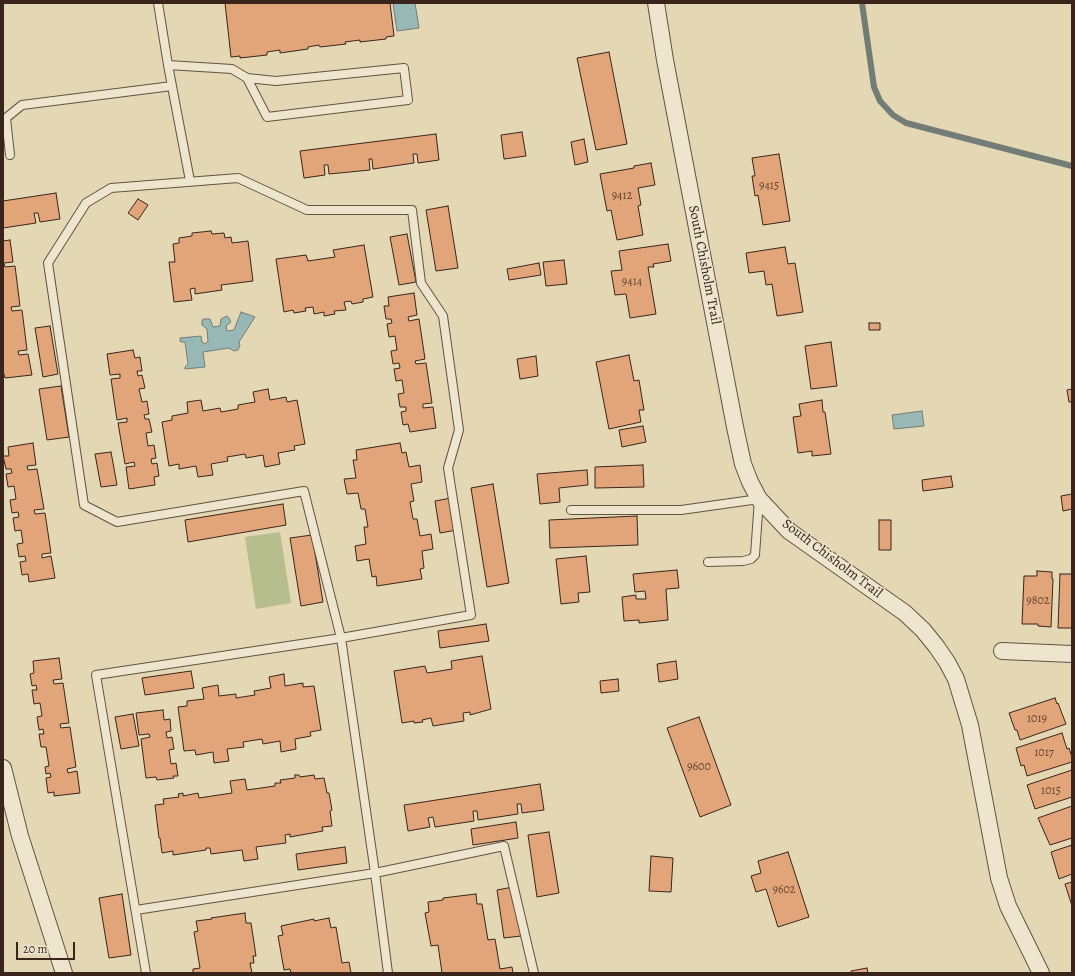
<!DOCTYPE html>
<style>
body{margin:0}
#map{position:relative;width:1075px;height:976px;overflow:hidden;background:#e4d7b4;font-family:Alegreya,serif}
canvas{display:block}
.frame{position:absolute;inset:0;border:4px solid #39251c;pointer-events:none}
.scale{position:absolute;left:16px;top:942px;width:59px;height:18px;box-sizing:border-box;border:2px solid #39251c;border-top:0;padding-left:5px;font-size:12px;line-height:14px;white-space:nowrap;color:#39251c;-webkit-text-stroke:3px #ede5ce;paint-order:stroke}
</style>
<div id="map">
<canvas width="1075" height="976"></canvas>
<div class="frame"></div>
<div class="scale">20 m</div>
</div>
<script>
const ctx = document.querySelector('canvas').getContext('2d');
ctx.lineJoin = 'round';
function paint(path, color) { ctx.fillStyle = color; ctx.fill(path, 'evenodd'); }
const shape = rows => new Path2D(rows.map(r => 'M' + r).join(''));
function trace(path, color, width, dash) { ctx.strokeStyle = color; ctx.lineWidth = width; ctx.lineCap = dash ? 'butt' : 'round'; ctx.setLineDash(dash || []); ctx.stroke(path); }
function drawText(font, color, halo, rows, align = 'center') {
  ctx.font = font + ' Alegreya,serif'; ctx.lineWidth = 3; ctx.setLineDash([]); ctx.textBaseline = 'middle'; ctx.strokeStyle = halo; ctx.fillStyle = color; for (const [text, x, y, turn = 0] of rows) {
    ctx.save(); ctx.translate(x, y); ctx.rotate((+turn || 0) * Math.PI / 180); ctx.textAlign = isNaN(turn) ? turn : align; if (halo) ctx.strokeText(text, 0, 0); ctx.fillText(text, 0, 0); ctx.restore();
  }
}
paint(shape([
 [280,532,291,603,256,609,245,537]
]), '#b5be8c');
const water = shape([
 [393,3,415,3,419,28,397,31,393,3],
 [241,312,255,317,239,342,240,345,238,350,234,351,229,348,203,352,205,367,185,369,185,367,188,364,185,342,181,342,180,341,180,338,201,336,202,342,205,344,208,341,207,329,202,325,202,320,204,319,210,319,213,327,220,326,221,319,227,316,229,318,231,322,226,326,227,331,234,330,241,312],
 [922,411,924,426,894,429,892,415,922,411]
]);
paint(water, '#98b8b6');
trace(water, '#727d78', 1);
trace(shape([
 [862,3,874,87,880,101,893,115,906,123,1072,166]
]), '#727d78', 6);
const building = shape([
 [225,3,390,3,394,36,386,37,386,39,360,42,360,40,345,42,346,44,320,47,319,45,308,47,308,49,280,53,280,50,267,52,267,55,240,58,240,56,231,57,225,3],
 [609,52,627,144,596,150,577,58,609,52],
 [522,132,526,156,504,159,501,135,522,132],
 [436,134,439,160,418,163,417,154,413,154,414,163,373,169,372,159,369,159,370,170,329,174,328,165,324,165,325,175,304,178,300,151,436,134],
 [584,139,588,162,575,165,571,142,584,139],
 [779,154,790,221,763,225,758,195,755,196,752,176,755,176,752,158,779,154],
 [651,163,655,185,638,188,641,205,638,206,643,235,617,240,611,210,607,211,600,174,634,168,634,166,651,163],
 [56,193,60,219,40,222,38,213,34,213,36,223,3,228,3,201,56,193],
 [138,199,148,205,138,220,128,213,138,199],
 [448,206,458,268,436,271,426,210,448,206],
 [211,231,212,234,224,233,225,238,231,237,232,243,248,241,253,281,221,285,222,290,195,294,195,288,190,289,192,300,174,302,169,262,175,262,173,244,179,243,179,238,192,236,192,233,211,231],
 [407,234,416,282,399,285,390,237,407,234],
 [10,240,13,262,4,263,5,267,15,266,20,306,11,307,12,311,22,310,27,350,18,351,19,355,28,354,32,375,5,378,3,371,3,241,10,240],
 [668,244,671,261,653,264,654,267,648,267,656,314,630,318,626,294,615,295,611,271,622,270,619,251,668,244],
 [364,245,373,297,363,299,363,302,352,304,351,301,344,302,346,310,334,311,335,314,324,316,324,312,314,314,313,307,305,308,306,311,294,313,293,310,284,312,276,259,306,255,308,261,335,257,333,250,364,245],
 [785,247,788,264,795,263,803,312,777,316,772,284,766,285,764,271,749,273,746,253,785,247],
 [564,260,567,284,546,286,543,262,564,260],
 [539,263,541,275,509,280,507,269,539,263],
 [414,293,417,315,408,317,409,321,419,319,425,359,415,361,416,364,426,363,432,403,423,404,423,408,433,407,436,428,410,432,408,424,403,425,401,412,406,411,406,407,400,407,398,394,404,393,402,380,396,381,394,369,400,368,399,363,393,364,391,351,397,350,395,336,389,337,387,324,392,323,391,319,386,319,384,306,389,306,388,297,414,293],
 [869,323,880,323,880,330,869,330,869,323],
 [50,326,58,374,43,377,35,328,50,326],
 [831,342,837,386,811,389,805,346,831,342],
 [133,350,135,358,140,357,142,371,137,371,138,376,142,375,145,388,139,389,142,402,147,401,149,414,144,415,145,419,149,419,152,432,146,433,148,446,154,445,156,458,151,459,152,464,157,463,159,476,154,477,155,485,129,489,126,467,135,466,134,462,125,464,118,423,127,422,127,418,117,420,111,379,120,378,120,374,110,375,107,354,133,350],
 [629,355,634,381,639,380,644,410,639,410,641,422,609,429,596,362,629,355],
 [536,356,538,376,520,379,517,359,536,356],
 [61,386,69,437,47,440,39,389,61,386],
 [268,389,270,400,286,397,287,402,297,400,305,444,294,446,295,450,278,453,280,464,265,467,263,455,246,458,245,454,227,457,228,461,211,464,213,475,198,477,196,466,179,469,179,464,169,466,162,422,172,420,172,416,188,413,187,402,201,400,203,411,220,408,221,412,238,409,238,405,255,402,253,392,268,389],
 [1072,389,1072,402,1069,402,1067,390,1072,389],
 [822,400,823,412,825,412,831,454,812,456,812,451,798,453,793,417,801,416,799,404,822,400],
 [643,426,646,442,622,447,619,430,643,426],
 [33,443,36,465,27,466,28,470,37,469,44,509,34,510,35,514,45,513,51,553,42,554,42,558,51,556,55,578,29,582,28,574,22,575,20,562,26,561,25,556,19,557,17,544,23,543,21,530,15,531,13,518,19,517,18,512,12,513,10,500,16,499,14,486,8,487,6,474,12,473,11,469,6,469,3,456,9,456,8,447,33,443],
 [400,443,402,453,406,452,409,467,420,465,422,482,411,484,414,501,410,502,413,519,417,519,420,536,431,534,433,549,422,551,424,568,420,569,422,579,377,586,376,576,372,577,369,559,357,561,355,546,366,544,364,527,368,527,365,509,361,509,358,493,347,494,344,479,356,478,353,460,357,460,356,450,400,443],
 [111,452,117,485,101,487,95,454,111,452],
 [643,465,644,487,595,488,595,467,643,465],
 [587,470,588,485,559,488,560,502,540,504,537,474,587,470],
 [951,476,953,487,923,491,922,480,951,476],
 [493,484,509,583,487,587,471,488,493,484],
 [1072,494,1072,509,1063,511,1061,496,1072,494],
 [451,498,457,530,440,533,435,501,451,498],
 [283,504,286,525,188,542,185,520,283,504],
 [637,516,638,545,550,548,549,520,637,516],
 [879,520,891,520,891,550,879,550,879,520],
 [312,535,323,602,301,606,290,538,312,535],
 [586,556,590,592,578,593,579,602,561,604,556,559,586,556],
 [677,570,679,588,666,589,668,620,639,623,639,620,624,621,622,597,636,595,636,599,646,599,645,591,635,592,633,574,677,570],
 [1037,571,1052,572,1052,579,1053,579,1051,627,1038,626,1038,624,1022,624,1024,576,1037,576,1037,571],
 [1060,574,1072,574,1072,628,1058,628,1060,574],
 [486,624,489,641,440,648,438,631,486,624],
 [482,656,491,709,470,715,470,712,463,713,464,721,433,726,431,718,422,720,423,722,414,723,414,721,402,723,394,671,425,666,427,673,434,672,452,669,451,661,482,656],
 [59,658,62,679,53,680,54,684,63,683,69,723,60,724,61,728,70,727,76,767,67,769,68,773,77,771,80,793,54,796,54,792,48,793,46,778,51,777,50,773,46,774,45,767,49,766,46,747,41,747,39,734,44,734,43,729,39,730,37,717,42,716,40,703,34,704,32,690,37,690,36,685,32,686,30,674,34,673,33,661,59,658],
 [676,661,678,679,659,682,657,664,676,661],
 [191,671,194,688,145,695,142,678,191,671],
 [284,674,285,686,303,683,303,687,314,686,321,730,310,732,311,736,295,739,296,749,281,752,280,741,263,744,262,739,243,742,244,747,227,749,229,761,214,763,213,752,196,755,195,750,184,751,178,707,187,706,187,701,204,699,202,688,218,685,219,696,236,694,236,698,255,695,254,691,271,688,269,677,284,674],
 [618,679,619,691,601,693,600,681,618,679],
 [1055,698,1057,704,1058,703,1066,724,1020,740,1017,730,1015,730,1009,713,1055,698],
 [163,710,164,720,170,719,171,731,166,732,167,738,172,737,174,749,169,750,171,764,176,763,178,776,173,776,174,778,157,780,156,777,146,778,141,739,150,737,149,734,139,735,136,713,163,710],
 [133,714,139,746,121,749,115,717,133,714],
 [699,717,731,805,700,817,667,728,699,717],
 [1062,733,1067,749,1069,748,1072,757,1072,762,1027,776,1024,765,1021,766,1016,748,1062,733],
 [1072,770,1072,797,1035,809,1027,785,1072,770],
 [295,775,299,775,300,777,314,775,315,779,324,778,327,793,329,793,332,810,330,811,332,826,322,827,323,831,290,837,290,834,285,835,286,843,256,847,258,859,244,861,242,850,211,854,210,848,206,848,206,850,173,855,173,851,162,853,160,838,159,838,155,805,164,804,163,799,179,797,178,794,183,793,183,796,198,793,199,798,232,793,230,781,245,779,247,790,275,786,275,783,281,783,280,780,295,778,295,775],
 [540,784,544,810,522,813,521,804,517,804,518,814,478,820,477,811,473,811,474,821,435,827,433,817,428,818,430,827,408,831,404,805,540,784],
 [1072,806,1072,838,1050,845,1038,818,1072,806],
 [516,822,518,838,473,845,471,829,516,822],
 [549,832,559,893,537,897,528,835,549,832],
 [1072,845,1072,874,1059,879,1051,852,1072,845],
 [345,847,347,863,298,870,296,854,345,847],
 [788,852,809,917,778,927,766,889,756,892,751,876,761,873,758,861,788,852],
 [651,856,673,858,671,892,649,891,651,856],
 [1072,882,1072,906,1065,884,1072,882],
 [513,887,521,936,504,938,497,890,513,887],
 [122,894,131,955,109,958,99,898,122,894],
 [476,894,477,904,482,904,488,940,495,939,500,969,512,967,513,973,442,973,438,945,431,946,425,913,429,912,428,902,443,900,443,898,476,894],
 [245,913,246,923,251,923,256,956,253,956,254,963,250,963,252,973,193,973,193,969,200,968,194,932,198,931,196,921,212,919,211,918,245,913],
 [329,918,331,928,336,927,342,963,349,962,351,973,291,973,290,969,284,970,278,936,283,935,281,926,314,919,314,921,329,918],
 [867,968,868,973,851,973,851,971,867,968]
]);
paint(building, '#e1a579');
trace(building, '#39251c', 1);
const lane = shape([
 [158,3,168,65,190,181],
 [168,65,232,69,247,78,276,81,404,68,408,100,267,117,247,78],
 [10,155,6,118,22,105,172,86],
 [238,178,307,210,412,210,421,283,443,316,459,430,448,468,471,615,341,638,304,491,117,522,84,505,48,263,86,203,111,188,238,178],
 [571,510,681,510,759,499,755,555,751,559,743,561,708,562],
 [136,910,375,873,388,973],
 [146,973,96,675,341,638,375,873,504,846,534,973]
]);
const street = shape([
 [656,3,665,60,735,427,743,464,750,482,759,499,789,531,905,613,923,630,936,646,947,662,956,679,970,725,999,878,1008,906,1041,973],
 [1002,651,1072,654],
 [3,768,20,836,64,973]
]);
trace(lane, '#645242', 10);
trace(street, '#645242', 18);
trace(lane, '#ede5ce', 8);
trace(street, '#ede5ce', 16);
drawText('12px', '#634533', null, [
 ["9415",769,186],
 ["9412",622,196],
 ["9414",632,282],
 ["9802",1038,601],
 ["1019",1037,719],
 ["1017",1044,753],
 ["9600",699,767],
 ["1015",1051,791],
 ["9602",784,890]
]);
drawText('14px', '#39251c', '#ede5ce', [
 ["South Chisholm Trail",704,265,79],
 ["South Chisholm Trail",832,559,37]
]);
</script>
